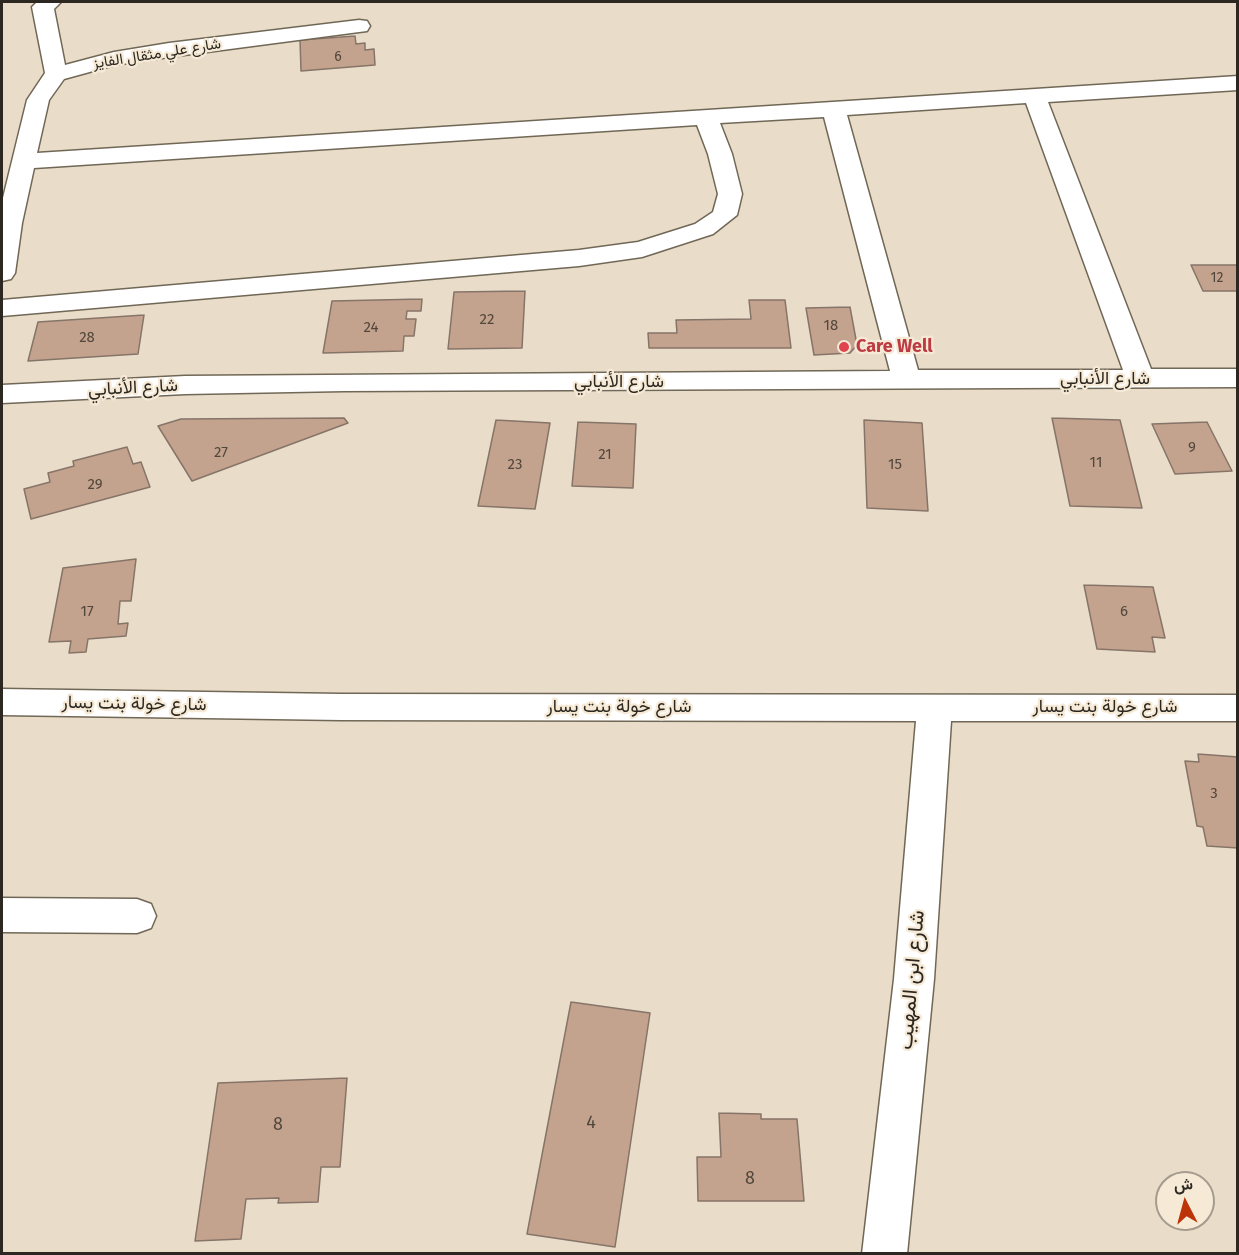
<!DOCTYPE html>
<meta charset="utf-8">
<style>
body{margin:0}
#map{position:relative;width:1239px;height:1255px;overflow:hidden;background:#e9ddca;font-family:"Fira Sans",Vazirmatn,sans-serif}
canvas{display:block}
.frame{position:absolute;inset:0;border:3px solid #2c2821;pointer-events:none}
.north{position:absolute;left:1155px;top:1171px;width:60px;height:60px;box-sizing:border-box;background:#f6ead7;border:2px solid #a59c8e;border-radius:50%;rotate:354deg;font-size:16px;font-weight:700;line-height:24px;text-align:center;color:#2c2821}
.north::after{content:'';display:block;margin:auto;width:21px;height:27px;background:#bc3307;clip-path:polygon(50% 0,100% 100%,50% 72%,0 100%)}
</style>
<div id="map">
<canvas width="1239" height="1255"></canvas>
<div class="frame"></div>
<div class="north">ش</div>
</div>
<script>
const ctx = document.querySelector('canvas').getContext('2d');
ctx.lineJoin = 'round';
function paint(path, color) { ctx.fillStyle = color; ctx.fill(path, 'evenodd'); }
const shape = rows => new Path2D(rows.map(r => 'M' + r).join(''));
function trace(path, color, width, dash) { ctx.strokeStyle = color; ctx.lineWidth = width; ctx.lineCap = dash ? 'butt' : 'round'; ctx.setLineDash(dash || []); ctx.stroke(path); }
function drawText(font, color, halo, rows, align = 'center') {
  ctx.font = font + ' "Fira Sans",Vazirmatn,sans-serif'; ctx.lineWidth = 4.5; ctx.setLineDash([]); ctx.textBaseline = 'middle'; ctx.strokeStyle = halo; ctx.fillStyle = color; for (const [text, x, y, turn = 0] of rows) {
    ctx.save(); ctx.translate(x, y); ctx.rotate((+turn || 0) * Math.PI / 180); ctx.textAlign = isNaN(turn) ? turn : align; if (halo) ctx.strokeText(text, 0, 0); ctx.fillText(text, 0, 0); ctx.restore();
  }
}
const building = shape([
 [355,36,356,44,365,43,365,50,374,49,375,65,301,71,300,40,355,36],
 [1191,265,1238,265,1238,291,1203,291,1191,265],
 [525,291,522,348,448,349,454,292,525,291],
 [422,299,421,311,407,311,406,319,416,319,414,336,404,336,403,351,323,353,332,301,422,299],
 [749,300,785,300,791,348,649,348,648,333,677,333,676,320,751,319,749,300],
 [850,307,857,345,850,353,814,355,806,308,850,307],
 [144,315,138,354,28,361,38,322,144,315],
 [344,418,348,423,192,481,158,426,181,419,344,418],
 [1052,418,1120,420,1142,508,1070,506,1052,418],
 [496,420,550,423,535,509,478,506,496,420],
 [864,420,922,423,928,511,867,508,864,420],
 [578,422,636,424,633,488,572,486,578,422],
 [1207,422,1232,471,1175,474,1152,424,1207,422],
 [127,447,133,464,141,462,150,487,31,519,24,489,50,482,48,473,74,466,73,461,127,447],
 [136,559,131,601,120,601,118,624,128,623,126,636,88,639,86,652,69,653,71,641,49,642,63,568,136,559],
 [1084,585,1153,587,1165,638,1152,637,1155,652,1097,649,1084,585],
 [1198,754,1238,757,1238,848,1207,846,1203,827,1197,826,1185,761,1199,762,1198,754],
 [571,1002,650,1013,615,1247,527,1234,571,1002],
 [347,1078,340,1167,321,1167,318,1202,278,1203,279,1198,246,1199,241,1239,195,1241,218,1083,347,1078],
 [719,1113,761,1114,761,1119,797,1119,804,1201,698,1201,697,1157,721,1157,719,1113]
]);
paint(building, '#c4a38e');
trace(building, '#867468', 1.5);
const minor = shape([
 [37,2,61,2,54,9,65,65,114,52,169,43,359,20,367,21,370,26,367,31,359,32,169,57,115,65,64,79,49,100,37,153,1238,76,1238,90,1048,102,1151,369,1238,369,1238,387,344,391,185,394,2,403,2,385,185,376,890,371,824,117,720,123,732,154,742,194,737,215,713,234,642,257,579,266,2,316,2,300,579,250,638,242,695,224,713,212,718,194,708,154,697,125,34,168,22,223,15,273,11,279,2,281,2,202,27,100,45,73,32,7,37,2],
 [1026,103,1123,370,918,370,847,115,1026,103],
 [2,689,341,694,1238,695,1238,721,951,721,934,979,907,1254,862,1254,894,979,916,721,341,720,2,715,2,689],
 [2,898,137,899,151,904,156,916,151,928,137,933,2,932,2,898]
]);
trace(minor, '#716756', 3);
paint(minor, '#fff');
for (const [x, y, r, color] of [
 [844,347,6,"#e0444e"]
]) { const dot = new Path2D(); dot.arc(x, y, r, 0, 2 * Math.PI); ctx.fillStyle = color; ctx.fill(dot); trace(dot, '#f6ead7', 2); }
drawText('14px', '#52473c', null, [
 ["6",338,57],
 ["12",1217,278]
]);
drawText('15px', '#2c2821', '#f6ead7', [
 ["شارع علي مثقال الفايز",157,54,-9]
]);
drawText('15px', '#52473c', null, [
 ["22",487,320],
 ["18",831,326],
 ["24",371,328],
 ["28",87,338],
 ["9",1192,448],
 ["27",221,453],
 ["21",605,455],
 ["11",1096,463],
 ["23",515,465],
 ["15",895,465],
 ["29",95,485],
 ["17",87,612],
 ["6",1124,612],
 ["3",1214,794]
]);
drawText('bold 18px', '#be3a42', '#f6ead7', [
 ["Care Well",856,347]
], 'left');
drawText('18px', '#2c2821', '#f6ead7', [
 ["شارع الأنبابي",1105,379],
 ["شارع الأنبابي",619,382],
 ["شارع الأنبابي",133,388,-3],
 ["شارع خولة بنت يسار",134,704,1],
 ["شارع خولة بنت يسار",619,707],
 ["شارع خولة بنت يسار",1105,707]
]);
drawText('18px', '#52473c', null, [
 ["4",591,1123],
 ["8",278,1125],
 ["8",750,1179]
]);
drawText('21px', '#2c2821', '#f6ead7', [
 ["شارع ابن المهيب",912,980,-85]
]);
</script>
